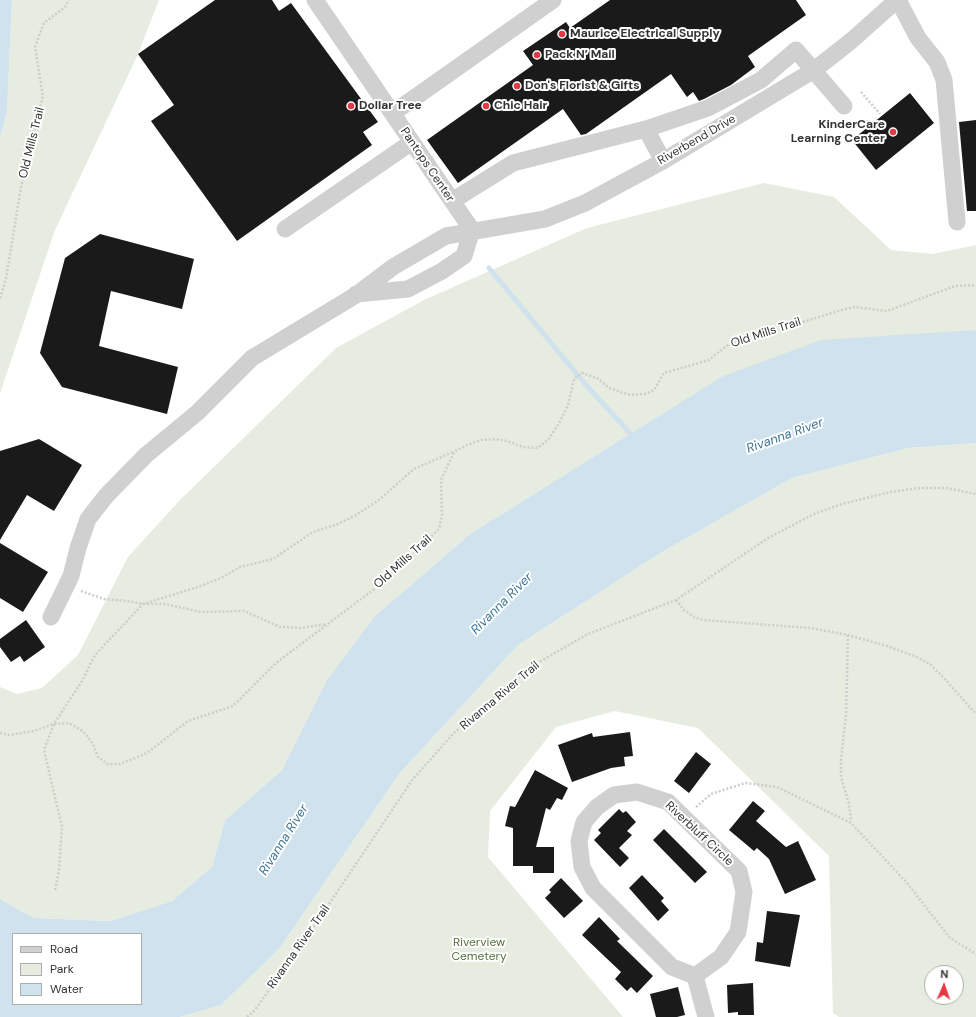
<!DOCTYPE html>
<meta charset="utf-8">
<style>
body{margin:0}
#map{position:relative;width:976px;height:1017px;overflow:hidden;background:#fff;font-family:"DM Sans",sans-serif}
canvas{display:block}
.legend{position:absolute;left:12px;top:933px;width:130px;height:72px;box-sizing:border-box;background:#fff;border:1px solid #adadad;margin:0;padding:5px 7px;list-style:none;font-size:12px;color:#333}
.legend li{display:flex;align-items:center;gap:8px;height:20px}
.legend b{width:20px;border:1px solid #adadad}
.north{position:absolute;left:924px;top:965px;width:40px;height:40px;box-sizing:border-box;background:#fff;border:1px solid #adadad;border-radius:50%;rotate:2deg;font-size:11px;font-weight:700;line-height:16px;text-align:center;color:#333}
.north::after{content:'';display:block;margin:auto;width:14px;height:18px;background:#e63946;clip-path:polygon(50% 0,100% 100%,50% 72%,0 100%)}
</style>
<div id="map">
<canvas width="976" height="1017"></canvas>
<ul class="legend">
<li><b style="height:5px;background:#d0d0d0"></b>Road</li>
<li><b style="height:11px;background:#e6ecdf"></b>Park</li>
<li><b style="height:11px;background:#cfe2ee"></b>Water</li>
</ul>
<div class="north">N</div>
</div>
<script>
const ctx = document.querySelector('canvas').getContext('2d');
ctx.lineJoin = 'round';
function paint(path, color) { ctx.fillStyle = color; ctx.fill(path, 'evenodd'); }
const shape = rows => new Path2D(rows.map(r => 'M' + r).join(''));
function trace(path, color, width, dash) { ctx.strokeStyle = color; ctx.lineWidth = width; ctx.lineCap = dash ? 'butt' : 'round'; ctx.setLineDash(dash || []); ctx.stroke(path); }
function drawText(font, color, halo, rows, align = 'center') {
  ctx.font = font + ' "DM Sans",sans-serif'; ctx.lineWidth = 4; ctx.setLineDash([]); ctx.textBaseline = 'middle'; ctx.strokeStyle = halo; ctx.fillStyle = color; for (const [text, x, y, turn = 0] of rows) {
    ctx.save(); ctx.translate(x, y); ctx.rotate((+turn || 0) * Math.PI / 180); ctx.textAlign = isNaN(turn) ? turn : align; if (halo) ctx.strokeText(text, 0, 0); ctx.fillText(text, 0, 0); ctx.restore();
  }
}
paint(shape([
 [12,0,159,0,138,54,55,230,0,393,0,138,7,112],
 [764,183,834,197,891,250,933,254,976,245,976,330,941,333,721,377,470,534,375,616,327,680,282,770,225,820,212,867,172,901,111,921,34,918,0,899,0,687,17,694,42,688,78,655,128,557,180,500,336,348,424,300,587,228],
 [976,443,976,1017,839,1017,833,1013,829,856,698,728,615,711,556,727,490,811,488,857,623,1017,180,1017,221,1005,279,949,399,774,518,645,662,552,792,478,908,448],
 [932,973,956,973,956,997,932,997]
]), '#e6ecdf');
paint(shape([
 [0,0,12,0,7,112,0,138],
 [976,330,976,443,908,448,792,478,662,552,518,645,399,774,279,949,221,1005,180,1017,0,1017,0,899,34,918,111,921,172,901,212,867,225,820,282,770,327,680,375,616,470,534,721,377,821,340],
 [13,934,141,934,141,1004,13,1004]
]), '#cfe2ee');
trace(shape([
 [489,268,586,385,630,433]
]), '#cfe2ee', 5);
paint(shape([
 [215,0,272,0,279,11,291,3,378,122,363,132,372,145,237,241,151,121,174,105,138,54],
 [610,0,796,0,806,15,748,56,755,67,731,85,704,99,699,101,693,92,687,97,671,74,586,134,581,135,563,109,458,183,427,140,533,65,523,51,566,22,570,28],
 [910,93,934,123,876,170,852,140],
 [976,120,976,211,967,211,959,122],
 [100,234,194,259,182,309,111,291,99,346,178,367,167,414,62,387,40,353,65,258],
 [39,439,82,465,54,511,27,495,0,540,0,451],
 [0,543,48,572,23,612,0,598],
 [26,620,45,647,24,662,20,656,11,662,0,647,0,639],
 [630,732,633,756,624,757,625,766,611,768,572,782,558,745,592,733,593,737],
 [696,752,711,764,689,793,674,781],
 [535,770,568,788,562,800,557,798,550,810,546,808,536,847,554,847,554,873,533,873,533,866,513,866,513,828,505,826,510,806,515,807],
 [753,801,765,811,756,821,786,847,798,841,816,880,785,894,769,859,757,848,754,851,729,830],
 [619,809,623,813,626,811,636,822,627,831,632,835,619,848,629,858,620,867,594,840,601,833,598,830],
 [664,829,707,872,695,883,653,840],
 [642,875,664,898,661,901,669,910,658,921,629,888],
 [561,878,583,901,564,918,545,898,551,892,549,890],
 [767,911,800,915,790,967,755,961,757,942,763,943],
 [599,917,620,939,617,941,653,976,637,993,631,987,627,991,615,979,621,972,582,935],
 [753,983,754,1015,738,1015,738,1012,728,1013,727,985],
 [678,987,685,1015,677,1017,656,1017,650,994]
]), '#1a1a1a');
trace(shape([
 [861,92,880,114],
 [0,298,6,279,21,187,43,96,35,47,44,23,65,7,69,0],
 [81,591,104,599,127,601,143,604,165,604,201,612,244,611,280,627,301,628,326,624],
 [676,600,684,610,694,617,703,620,811,628,848,635,887,646,917,657,930,664,943,677,976,714],
 [848,635,846,714,841,760,841,777,849,804,851,822],
 [0,733,9,735,33,731,54,724,69,723,83,731,93,744,98,757,107,764,120,764,147,753,188,721,233,706,276,663,389,578,439,529,442,515,441,480,454,452,467,445,481,440,495,439,507,441,523,447,538,448,548,440,558,425,568,405,574,379,582,373,597,378,609,388,630,395,645,394,654,390,664,373,709,360,726,346,838,311,854,307,887,311,955,286,976,285],
 [696,807,711,794,745,783,777,787,851,823,907,883,950,938,976,954],
 [55,890,59,870,62,827,44,750,54,724,82,681,95,655,143,604,198,587,221,578,240,567,273,559,313,532,338,524,356,515,379,500,414,469,453,452],
 [247,1017,255,1010,319,919,413,779,453,734,506,687,536,664,588,634,676,600,768,538,814,514,842,504,890,492,920,488,946,488,976,494]
]), '#cdcdcd', 2.5, [2, 2]);
trace(shape([
 [315,0,472,230],
 [898,0,918,38,937,62,944,80,957,222],
 [393,113,553,0],
 [646,129,663,161],
 [452,201,513,163,646,129,708,108,761,80,796,50,844,106],
 [285,229,412,142],
 [356,294,408,289,442,271,464,256,472,230],
 [51,617,71,576,78,548,88,519,106,496,146,455,197,413,252,358,356,295,393,267,446,236,545,219,585,203,663,161,814,70,851,41,897,0],
 [637,792,668,802,739,871,744,892,738,932,721,957,695,976,672,967,593,888,582,867,579,841,584,822,597,807,614,795,637,792],
 [695,976,706,1017]
]), '#d0d0d0', 17);
for (const [x, y, r, color] of [
 [562,34,4,"#e63946"],
 [537,55,4,"#e63946"],
 [517,86,4,"#e63946"],
 [351,106,4,"#e63946"],
 [486,106,4,"#e63946"],
 [893,132,4,"#e63946"]
]) { const dot = new Path2D(); dot.arc(x, y, r, 0, 2 * Math.PI); ctx.fillStyle = color; ctx.fill(dot); trace(dot, '#fff', 1.5); }
drawText('bold 12px', '#333', '#fff', [
 ["Maurice Electrical Supply",570,34],
 ["Pack N’ Mail",545,55],
 ["Don's Florist & Gifts",525,86],
 ["Dollar Tree",359,106],
 ["Chic Hair",494,106],
 ["KinderCare",885,125,"right"],
 ["Learning Center",885,139,"right"]
], 'left');
drawText('12px', '#333', '#fff', [
 ["Riverbend Drive",697,140,-30],
 ["Old Mills Trail",32,143,-76],
 ["Pantops Center",427,165,56],
 ["Old Mills Trail",766,333,-18],
 ["Old Mills Trail",403,562,-42],
 ["Rivanna River Trail",500,696,-40],
 ["Riverbluff Circle",699,834,43],
 ["Rivanna River Trail",299,947,-55]
]);
drawText('12px', '#56703f', '#fff', [
 ["Riverview",479,943],
 ["Cemetery",479,957]
]);
drawText('italic 13px', '#3f7597', '#fff', [
 ["Rivanna River",785,436,-20],
 ["Rivanna River",502,604,-45],
 ["Rivanna River",284,840,-58]
]);
</script>
